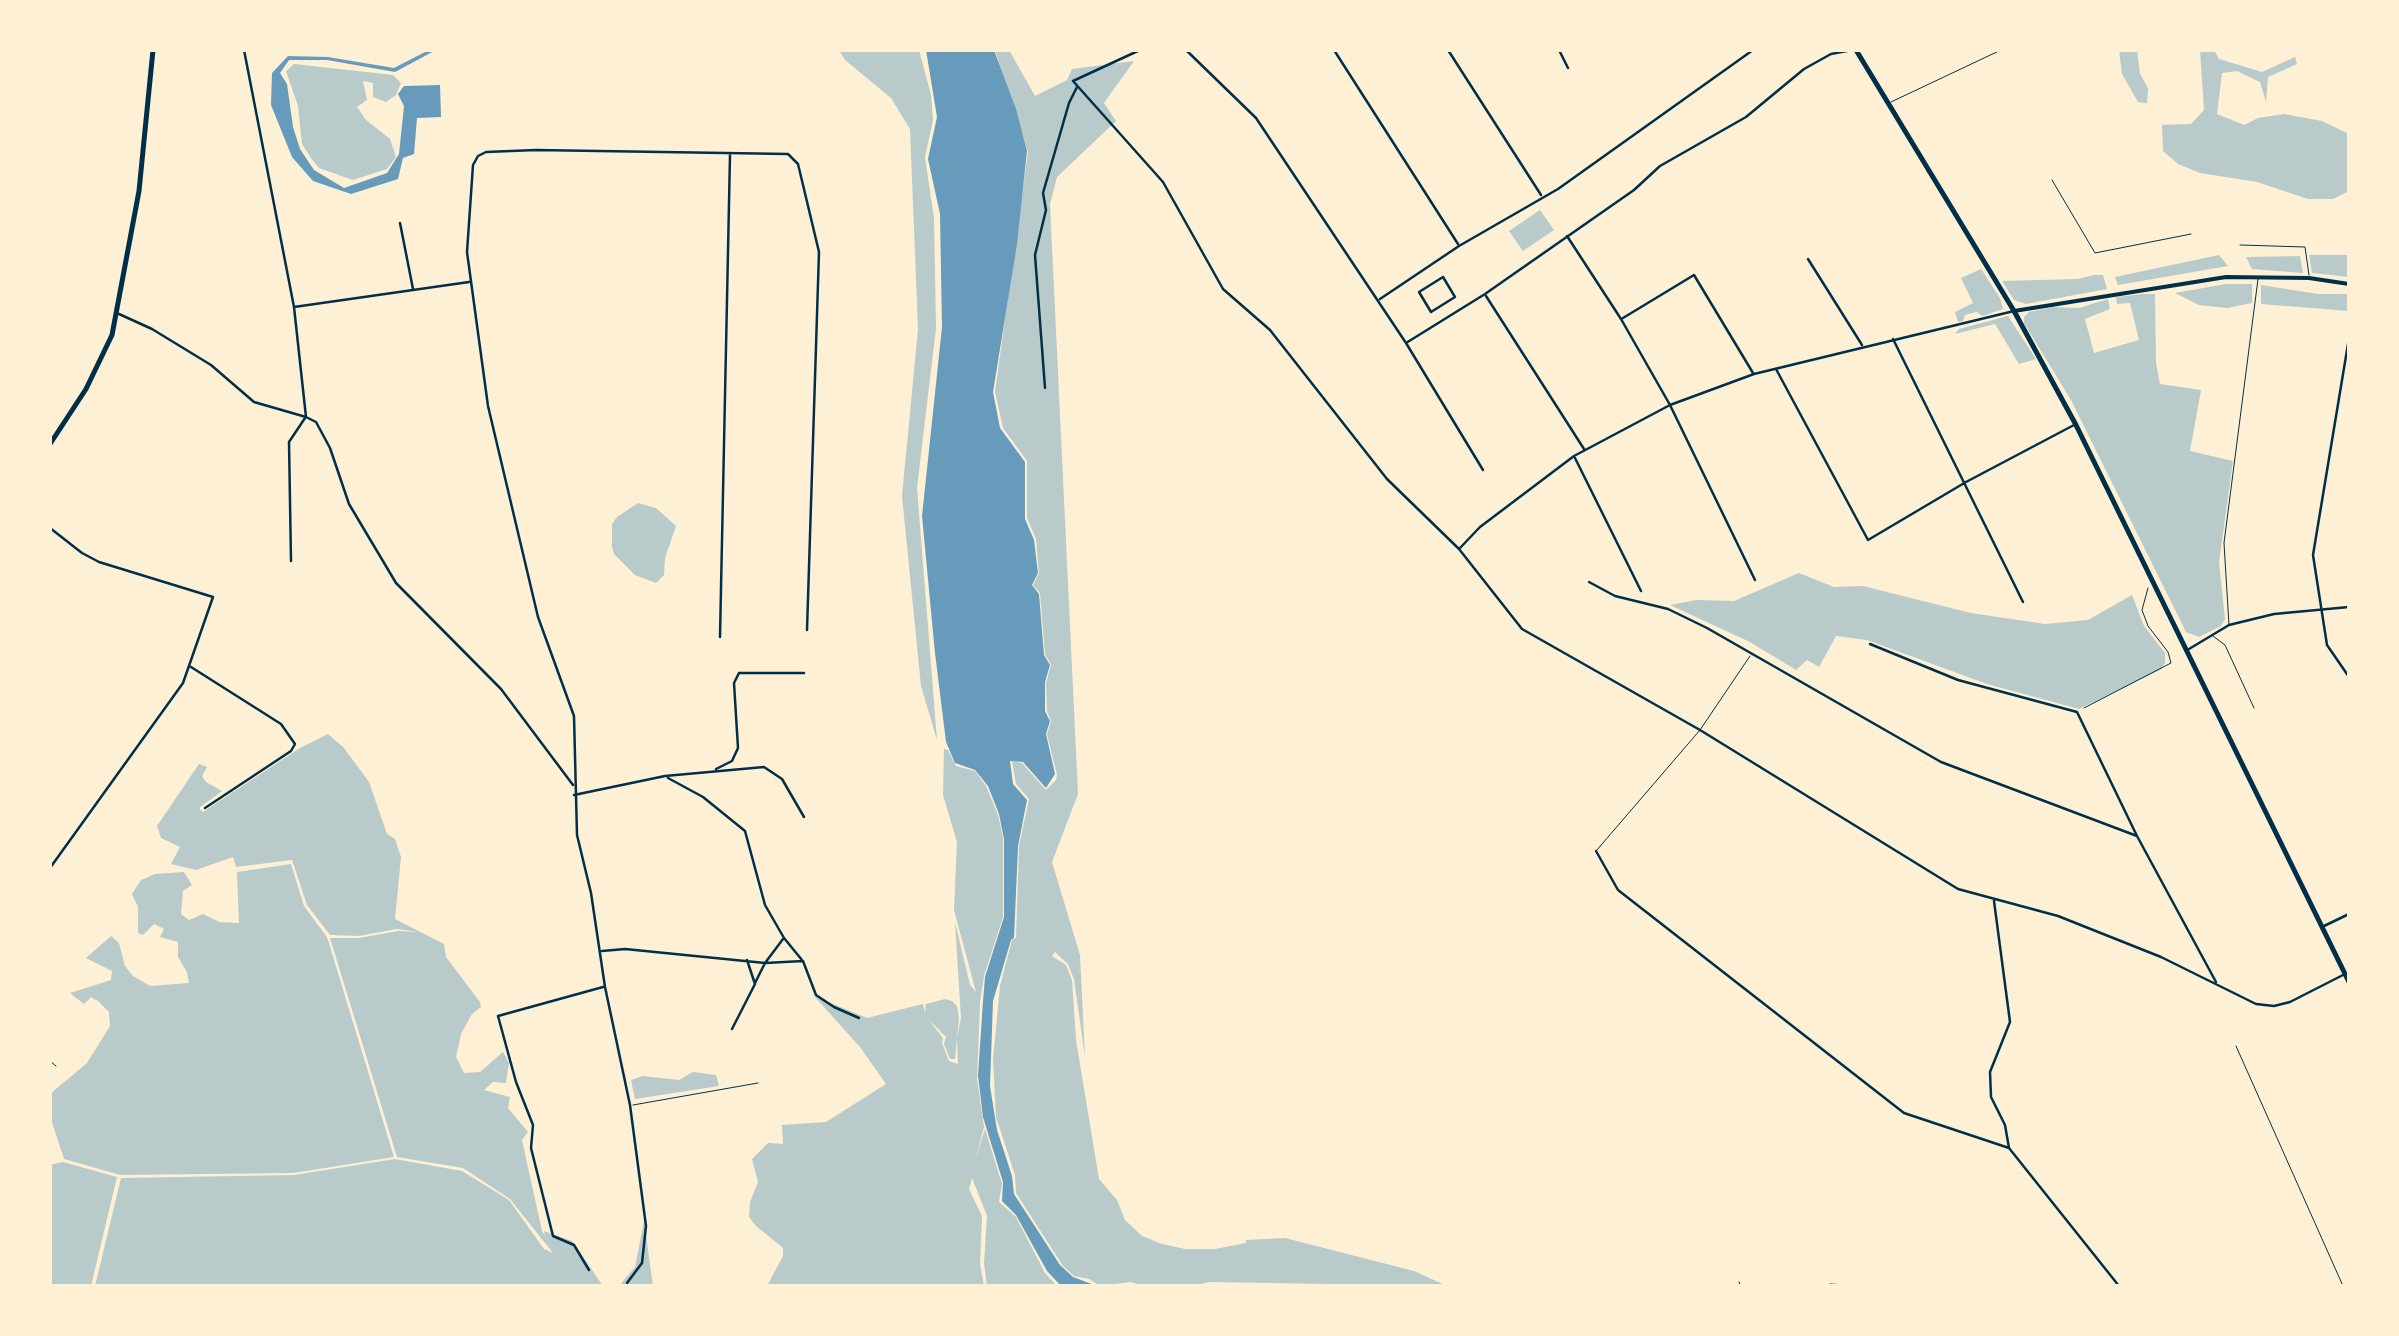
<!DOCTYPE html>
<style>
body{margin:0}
#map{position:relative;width:2399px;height:1336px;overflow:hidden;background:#fdf0d5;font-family:Ubuntu,sans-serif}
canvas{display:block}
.frame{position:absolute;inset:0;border:52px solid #fdf0d5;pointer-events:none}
</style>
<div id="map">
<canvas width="2399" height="1336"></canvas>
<div class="frame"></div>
</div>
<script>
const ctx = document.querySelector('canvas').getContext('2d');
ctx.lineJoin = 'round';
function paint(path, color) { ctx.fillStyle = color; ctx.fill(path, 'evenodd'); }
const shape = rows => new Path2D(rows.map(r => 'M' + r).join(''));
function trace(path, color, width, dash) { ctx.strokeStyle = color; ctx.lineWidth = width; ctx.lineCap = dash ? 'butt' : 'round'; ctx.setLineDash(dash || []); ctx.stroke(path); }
paint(shape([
 [839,50,919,50,931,95,933,120,925,157,934,218,936,328,917,488,937,740,921,686,902,496,918,329,910,129,891,98,845,60],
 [995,50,1009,50,1035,96,1067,80,1072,69,1134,61,1104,103,1116,121,1057,177,1050,204,1078,794,1052,862,1080,955,1085,1057,1074,979,1068,964,1055,952,1052,956,1066,965,1072,980,1076,1040,1099,1179,1117,1200,1125,1220,1142,1236,1162,1244,1185,1249,1215,1249,1246,1243,1246,1240,1285,1238,1414,1271,1447,1286,1209,1282,1193,1286,1145,1286,1130,1282,1100,1286,1089,1279,1074,1276,1063,1266,1016,1193,1015,1175,996,1117,993,1059,1000,986,1012,940,1016,938,1019,846,1029,799,1016,784,1012,761,1022,763,1046,790,1056,780,1057,775,1047,734,1051,721,1047,711,1046,683,1051,665,1045,654,1040,593,1033,585,1039,573,1036,539,1027,518,1027,461,1003,428,995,392,1028,152],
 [2119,50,2137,50,2140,74,2148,88,2147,103,2138,102,2122,74],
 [2200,50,2214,50,2219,59,2262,72,2295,57,2297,64,2268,77,2266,102,2260,82,2237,71,2222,73,2217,114,2244,125,2258,118,2284,114,2322,121,2349,134,2349,191,2333,199,2308,199,2257,182,2200,173,2178,164,2163,151,2162,125,2191,124,2204,110],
 [294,64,393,75,401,83,396,95,386,102,373,97,373,83,363,81,367,100,357,107,366,120,390,139,396,157,387,169,353,180,319,168,311,158,302,144,298,106,286,71],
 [1540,210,1554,230,1523,251,1509,231],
 [2219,255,2228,266,2118,285,2115,277],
 [2309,255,2349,255,2349,277,2312,273],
 [2300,256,2303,273,2252,269,2246,257],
 [1981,269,2000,298,2003,309,1982,316,1977,312,1965,315,1963,321,1958,322,1955,312,1973,303,1961,278],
 [2094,275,2103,275,2107,289,2026,304,2014,300,2002,281,2078,279],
 [2226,284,2252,284,2252,303,2227,308,2199,305,2175,293],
 [2261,285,2318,294,2349,294,2349,311,2261,304],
 [2143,294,2155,294,2156,363,2160,384,2201,390,2190,451,2233,461,2219,562,2225,619,2221,626,2199,637,2186,632,2071,400,2024,323,2024,317,2029,312,2053,307,2079,308,2108,299,2110,309,2085,319,2094,353,2139,340,2130,303,2117,304,2116,297],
 [2008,316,2036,359,2019,364,1995,324,1955,334,1959,329],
 [638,503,656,508,676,526,665,558,664,575,656,583,635,575,614,554,612,547,612,524,617,517],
 [1799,573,1834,587,1863,586,1971,613,2045,624,2088,620,2132,595,2144,626,2165,653,2165,663,2160,670,2079,709,1987,684,1867,640,1836,636,1819,667,1807,660,1796,670,1750,642,1670,605,1696,600,1734,601],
 [328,734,344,748,369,782,387,834,395,839,401,857,395,919,444,944,446,957,480,1002,481,1007,472,1014,461,1034,456,1057,464,1073,480,1072,503,1052,509,1063,506,1083,493,1082,484,1090,510,1097,508,1108,528,1132,522,1140,542,1231,545,1236,544,1231,572,1241,603,1286,95,1286,121,1178,294,1175,395,1159,462,1171,509,1200,544,1249,553,1253,510,1199,463,1168,397,1157,330,938,359,938,398,931,419,932,397,929,359,936,330,935,307,905,292,860,236,867,233,857,196,870,171,864,180,847,161,838,157,826,199,764,207,767,202,776,206,782,222,791,199,808,203,812,300,748],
 [944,749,948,750,956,766,975,771,986,786,998,815,1003,838,1003,917,984,976,980,1002,977,1079,984,1127,975,1161,985,1129,1002,1184,999,1202,1016,1217,1045,1273,1057,1286,987,1286,984,1263,987,1216,972,1178,969,1189,982,1216,980,1264,984,1286,767,1286,783,1256,783,1248,756,1226,749,1217,750,1202,758,1182,752,1159,768,1143,783,1144,782,1125,826,1122,886,1084,860,1047,814,996,867,1018,923,1004,925,1013,926,1004,945,999,952,1001,957,1006,959,1018,955,1059,950,1059,944,1044,946,1037,928,1019,943,1038,942,1043,949,1061,958,1064,957,1038,961,1018,955,922,970,985,976,992,954,910,957,842,943,795],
 [291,864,304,906,327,937,394,1157,294,1173,120,1175,64,1159,50,1116,50,1094,87,1063,110,1026,109,1012,98,1001,91,997,84,1004,70,993,111,980,112,971,86,958,111,936,119,943,125,966,133,976,150,986,189,983,187,972,178,957,178,942,160,937,164,929,154,924,143,935,138,933,138,907,132,894,141,880,155,874,184,872,192,885,183,891,181,914,189,920,203,914,219,922,239,923,237,872],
 [693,1072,716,1075,719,1086,635,1099,631,1080,642,1076,679,1080],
 [63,1162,117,1177,91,1286,50,1286,50,1165],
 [644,1221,653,1286,619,1286,635,1267]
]), '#b9caca');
paint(shape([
 [429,50,436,50,395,72,327,60,289,60,280,73,287,84,293,127,300,149,314,170,344,188,387,173,399,154,404,106,398,94,404,86,440,85,441,117,417,118,414,154,403,158,398,179,351,194,313,181,292,157,271,105,272,73,288,56,328,57,394,68],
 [926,50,994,50,1016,109,1027,151,1017,244,993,392,1000,428,1025,462,1025,519,1034,540,1038,573,1032,585,1039,594,1044,655,1050,665,1045,682,1045,711,1050,721,1046,734,1055,774,1046,788,1023,762,1010,761,1013,784,1027,800,1018,846,1014,938,1011,940,993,1001,990,1086,997,1130,1012,1176,1014,1194,1060,1265,1073,1277,1097,1286,1061,1286,1047,1271,1016,1215,1002,1201,1003,1182,983,1117,978,1076,983,1001,985,977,1004,917,1004,839,999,814,988,786,975,770,955,763,946,742,935,653,922,516,942,327,940,214,928,159,937,117]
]), '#669bbc');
trace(shape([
 [2084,708,2171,663,2168,652,2148,626,2142,610,2148,588]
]), '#003049', 1);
trace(shape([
 [1891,102,2001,50],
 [2052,180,2095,253,2191,234],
 [2240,245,2305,247,2309,275],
 [2229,625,2224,543,2258,279],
 [2213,636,2225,645,2254,708],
 [1596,851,1700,730,1750,656],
 [2236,1046,2343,1286],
 [50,1061,56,1066],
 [633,1105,758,1083],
 [1739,1282,1741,1286],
 [1830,1284,1863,1286]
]), '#003049', 1);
trace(shape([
 [1443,277,1455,297,1431,312,1419,292,1443,277]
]), '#003049', 2.5);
trace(shape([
 [244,50,294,307,306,417,316,422,330,448,349,504,396,583,501,689,573,785],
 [1140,50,1073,81,1163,182,1223,289,1270,330,1387,479,1459,549,1522,629,1700,730,1958,889,2058,916,2161,957,2256,1004,2274,1006,2290,1002,2343,975],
 [1186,50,1256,118,1406,343,1485,294,1634,190,1660,166,1746,117,1804,69,1831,54,1852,50],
 [1334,50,1458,244],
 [1448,50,1541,195],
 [1559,50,1568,68],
 [400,223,413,289],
 [1567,236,1621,319,1670,405,1755,580],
 [1808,259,1862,345],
 [1486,296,1584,449],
 [1380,299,1459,246,1558,189,1753,50],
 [294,307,469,282],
 [119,314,152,329,211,365,254,402,306,417],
 [1623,318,1694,275,1753,373],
 [2349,338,2313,555,2327,645,2349,677],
 [1893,339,2023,602],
 [1406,343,1483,470],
 [1776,369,1868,540,1966,482,2074,425],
 [1045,388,1035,255,1046,210,1043,193,1069,103,1077,87],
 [1575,458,1641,591],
 [50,528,82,553,99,562,213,597,183,683,50,868],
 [1460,548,1480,527,1574,456,1670,405,1754,374,2014,311],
 [291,561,289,442,305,418],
 [1589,582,1615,596,1668,609,1707,628,1941,762,2137,836],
 [720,637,730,155],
 [1870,644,1958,680,2077,712,2137,836,2216,982],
 [2189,649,2229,625,2274,614,2349,607],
 [191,667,281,724,295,744,291,751,205,808],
 [716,769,732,761,738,748,734,683,739,673,804,673],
 [668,778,703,797,745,831,765,905,784,938,802,960],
 [574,795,665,776,764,767,782,779,804,817],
 [1596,851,1618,890,1904,1113,2009,1148],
 [1994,901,2010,1022,1990,1072,1991,1097,2005,1125,2009,1148,2119,1286],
 [2324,926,2349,914],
 [602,951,625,949,765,963,803,961,816,995,834,1007,859,1018],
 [755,983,765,963,783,939],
 [732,1029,755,984,747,960],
 [589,1270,574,1245,553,1236,531,1148,533,1125,516,1082,498,1016,603,987],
 [627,1283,642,1263,646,1226,630,1105,605,987,591,893,577,835,574,716,538,617,488,406,467,252,473,165,478,156,486,152,536,150,788,154,798,164,819,252,807,630]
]), '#003049', 2.5);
trace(shape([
 [2014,311,2226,277,2309,278,2349,284]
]), '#003049', 4);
trace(shape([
 [1856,50,2014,311,2076,425,2349,982],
 [50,444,86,389,112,335,139,191,153,50]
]), '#003049', 5);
</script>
